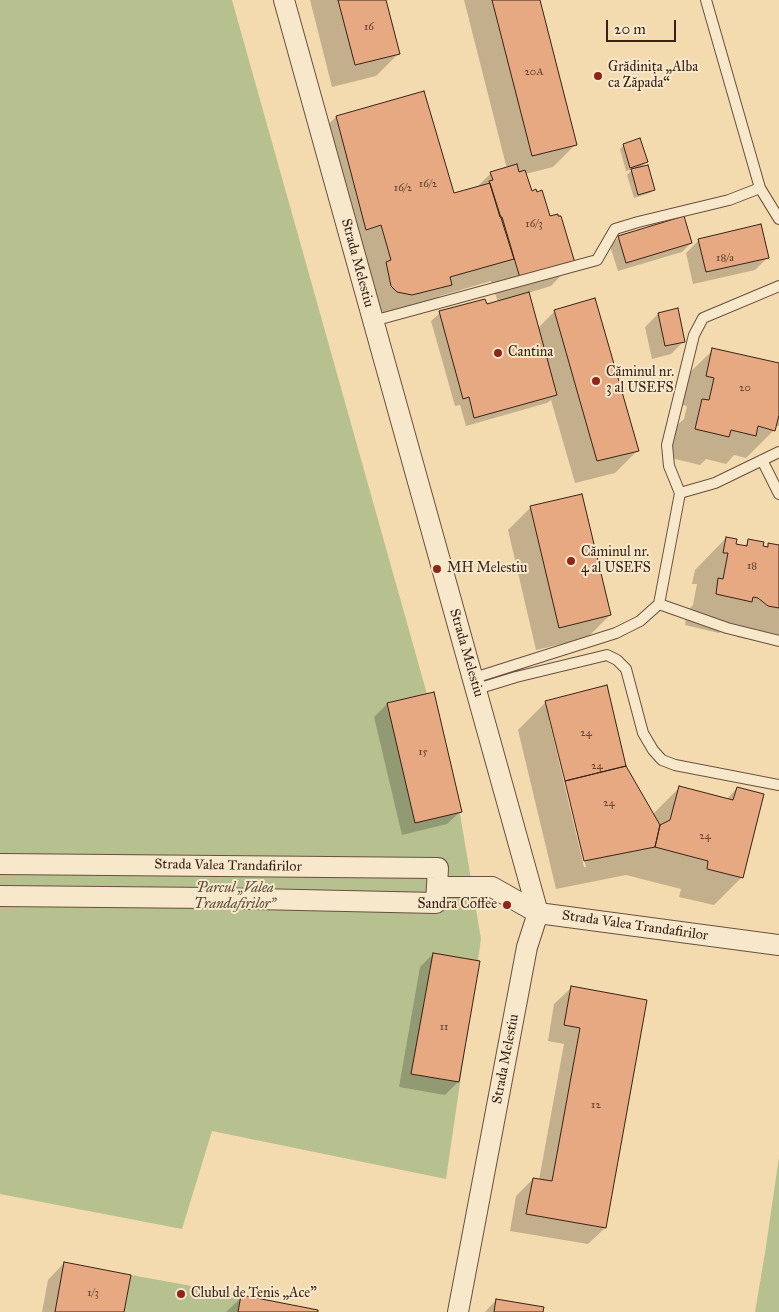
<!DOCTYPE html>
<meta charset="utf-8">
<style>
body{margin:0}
#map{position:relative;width:779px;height:1312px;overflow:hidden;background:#f4dbaf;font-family:"IM FELL Great Primer",serif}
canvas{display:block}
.scale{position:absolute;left:606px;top:20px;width:70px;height:22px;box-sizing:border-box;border:2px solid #382218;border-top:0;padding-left:6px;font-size:15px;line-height:18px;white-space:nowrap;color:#382218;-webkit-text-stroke:4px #f8e8cb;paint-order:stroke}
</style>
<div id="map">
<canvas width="779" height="1312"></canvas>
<div class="scale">20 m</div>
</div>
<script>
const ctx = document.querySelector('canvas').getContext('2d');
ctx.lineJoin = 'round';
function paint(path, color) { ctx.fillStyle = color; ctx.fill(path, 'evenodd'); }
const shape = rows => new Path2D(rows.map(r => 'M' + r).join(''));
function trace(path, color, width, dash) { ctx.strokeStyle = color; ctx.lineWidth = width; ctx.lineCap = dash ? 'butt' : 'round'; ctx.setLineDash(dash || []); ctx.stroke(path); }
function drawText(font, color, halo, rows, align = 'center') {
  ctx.font = font + ' "IM FELL Great Primer",serif'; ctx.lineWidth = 4; ctx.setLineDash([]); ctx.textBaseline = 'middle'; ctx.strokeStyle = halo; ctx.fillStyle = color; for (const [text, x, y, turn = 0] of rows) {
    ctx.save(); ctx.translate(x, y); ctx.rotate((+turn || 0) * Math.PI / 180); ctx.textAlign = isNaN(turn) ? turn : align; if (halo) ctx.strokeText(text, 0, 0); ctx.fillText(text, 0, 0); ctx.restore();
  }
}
paint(shape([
 [0,0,232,0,459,808,481,939,446,1179,212,1131,182,1229,0,1194],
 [779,1157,779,1312,755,1312,765,1253],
 [131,1275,241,1295,238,1312,124,1312]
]), '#b6c18f');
paint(shape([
 [310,0,385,0,399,53,376,76,332,87],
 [464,0,539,0,576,144,553,167,525,174,531,192,549,218,573,263,551,286,528,293,538,328,554,312,594,299,637,451,615,473,575,483,551,400,547,403,466,426,460,405,455,406,431,321,440,313,498,302,491,281,440,296,428,307,389,317,374,314,358,247,343,252,313,139,336,117,423,93,453,195,476,188,491,173,507,169],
 [624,145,646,162,640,168,654,189,650,193,634,198,627,175,633,169,626,171,620,149],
 [619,237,691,243,682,252,618,271,610,246],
 [699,240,768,257,755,270,693,284,686,253],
 [658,314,684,341,671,354,652,359,645,327],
 [713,350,779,363,779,426,775,425,774,430,746,458,734,455,726,464,706,459,700,465,667,457,674,428,684,419,687,406,678,404,684,378],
 [531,507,610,615,587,638,536,650,508,530],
 [726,538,735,545,743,547,749,541,762,547,766,547,769,544,779,546,779,639,758,635,746,639,737,637,727,629,724,628,719,633,685,625,687,611,693,605,697,584,692,584,695,570],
 [433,693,460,812,447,824,402,835,374,717,387,704],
 [546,702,625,767,652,815,680,787,727,799,737,788,742,877,714,905,679,897,681,889,626,875,556,889,518,730],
 [549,720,551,720,586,867,584,867],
 [433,954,479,962,458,1082,445,1095,399,1087,420,967],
 [571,988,645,1001,605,1228,588,1244,510,1231,516,1196,533,1179,539,1180,564,1044,548,1041,554,1004],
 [64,1263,123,1312,42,1312,48,1280],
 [242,1297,316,1312,226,1312],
 [496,1300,542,1312,485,1312]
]), '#0003');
const building = shape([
 [338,0,386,0,400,54,355,65,338,0],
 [492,0,540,0,577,145,532,156,492,0],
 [424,91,454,193,490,183,514,259,450,277,452,285,412,295,397,292,391,286,386,262,391,260,381,225,366,230,336,116,424,91],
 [640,138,648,162,630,168,623,144,640,138],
 [517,164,519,172,525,170,532,191,536,189,537,192,542,190,550,216,558,214,558,216,561,216,575,263,520,278,502,217,500,217,489,181,493,180,490,172,517,164],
 [648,165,655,190,638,195,631,169,648,165],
 [684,216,692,243,626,263,618,236,684,216],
 [761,224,769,258,706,272,698,239,761,224],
 [529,292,557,395,474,418,469,397,463,399,439,311,485,299,487,304,529,292],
 [595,298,639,451,597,461,554,310,595,298],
 [678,308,685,342,665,346,658,313,678,308],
 [712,348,779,363,779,415,775,431,758,426,756,436,731,430,729,437,695,429,702,399,709,400,714,378,706,376,712,348],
 [582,494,611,615,559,628,530,506,582,494],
 [726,537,737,539,736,544,747,546,748,539,764,542,763,546,768,547,768,543,779,545,779,608,768,606,758,598,753,597,752,602,716,594,718,578,723,579,728,553,723,553,726,537],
 [607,685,626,766,565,781,545,701,607,685],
 [434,692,462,812,415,823,387,703,434,692],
 [626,766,660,825,655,847,584,861,565,781,626,766],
 [679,786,733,800,737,787,764,794,743,878,707,869,708,861,655,847,660,825,670,820,679,786],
 [433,953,480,961,459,1082,411,1074,433,953],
 [571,986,647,1000,606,1228,526,1214,533,1178,552,1181,580,1028,564,1025,571,986],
 [64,1262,131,1275,124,1312,55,1312,64,1262],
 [241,1295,318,1310,318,1312,238,1312,241,1295],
 [496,1299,544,1307,543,1312,494,1312,496,1299]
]);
paint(building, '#e6a981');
trace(building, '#382218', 1);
const lane = shape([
 [706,0,760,188,779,219],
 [373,321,597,260,615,229,638,222,729,200,760,188],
 [762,460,779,494],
 [680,493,715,483,779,452],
 [659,604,727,628,779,641],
 [474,678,616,633,640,621,659,604,680,493,669,466,667,445,694,335,703,318,779,286],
 [477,689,516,677,607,655,617,660,626,669,643,733,653,750,662,760,675,765,779,785]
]);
const street = shape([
 [284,0,538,913,527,947,458,1312],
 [0,864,438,868,436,903,210,898,0,896],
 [437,887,492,887,538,913,779,945]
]);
trace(lane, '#67503e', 12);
trace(street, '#67503e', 22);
trace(lane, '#f8e8cb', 10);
trace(street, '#f8e8cb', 20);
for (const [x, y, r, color] of [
 [598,76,5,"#8f2418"],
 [498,353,5,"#8f2418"],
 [596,381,5,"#8f2418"],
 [571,561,5,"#8f2418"],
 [437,569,5,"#8f2418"],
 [507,905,5,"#8f2418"],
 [181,1294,5,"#8f2418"]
]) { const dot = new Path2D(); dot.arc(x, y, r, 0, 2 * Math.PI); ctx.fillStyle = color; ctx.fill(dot); trace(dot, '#f8e8cb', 2); }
drawText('11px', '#644432', null, [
 ["16",369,27],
 ["20A",534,72],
 ["16/2",428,184],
 ["16/2",403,188],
 ["16/3",534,224],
 ["18/a",725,258],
 ["20",745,388],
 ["18",752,566],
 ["24",586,733],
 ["15",423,752],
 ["24",597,766],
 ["24",609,803],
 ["24",705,836],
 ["11",444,1027],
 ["12",596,1105],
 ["1/3",93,1293]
]);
drawText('14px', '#382218', '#f8e8cb', [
 ["Grădinița „Alba",608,68],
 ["ca Zăpada“",608,84],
 ["Cantina",508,353],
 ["Căminul nr.",606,373],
 ["3 al USEFS",606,389],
 ["Căminul nr.",581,553],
 ["4 al USEFS",581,569],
 ["MH Melestiu",447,569],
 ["Sandra Coffee",497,905,"right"],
 ["Clubul de Tenis „Ace”",191,1294]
], 'left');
drawText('14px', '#382218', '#f8e8cb', [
 ["Strada Melestiu",357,263,75],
 ["Strada Melestiu",466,653,74],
 ["Strada Valea Trandafirilor",228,866,1],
 ["Strada Valea Trandafirilor",635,926,8],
 ["Strada Melestiu",506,1059,-79]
]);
drawText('italic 14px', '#584a36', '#f8e8cb', [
 ["Parcul „Valea",235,889],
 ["Trandafirilor”",235,905]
]);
</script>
